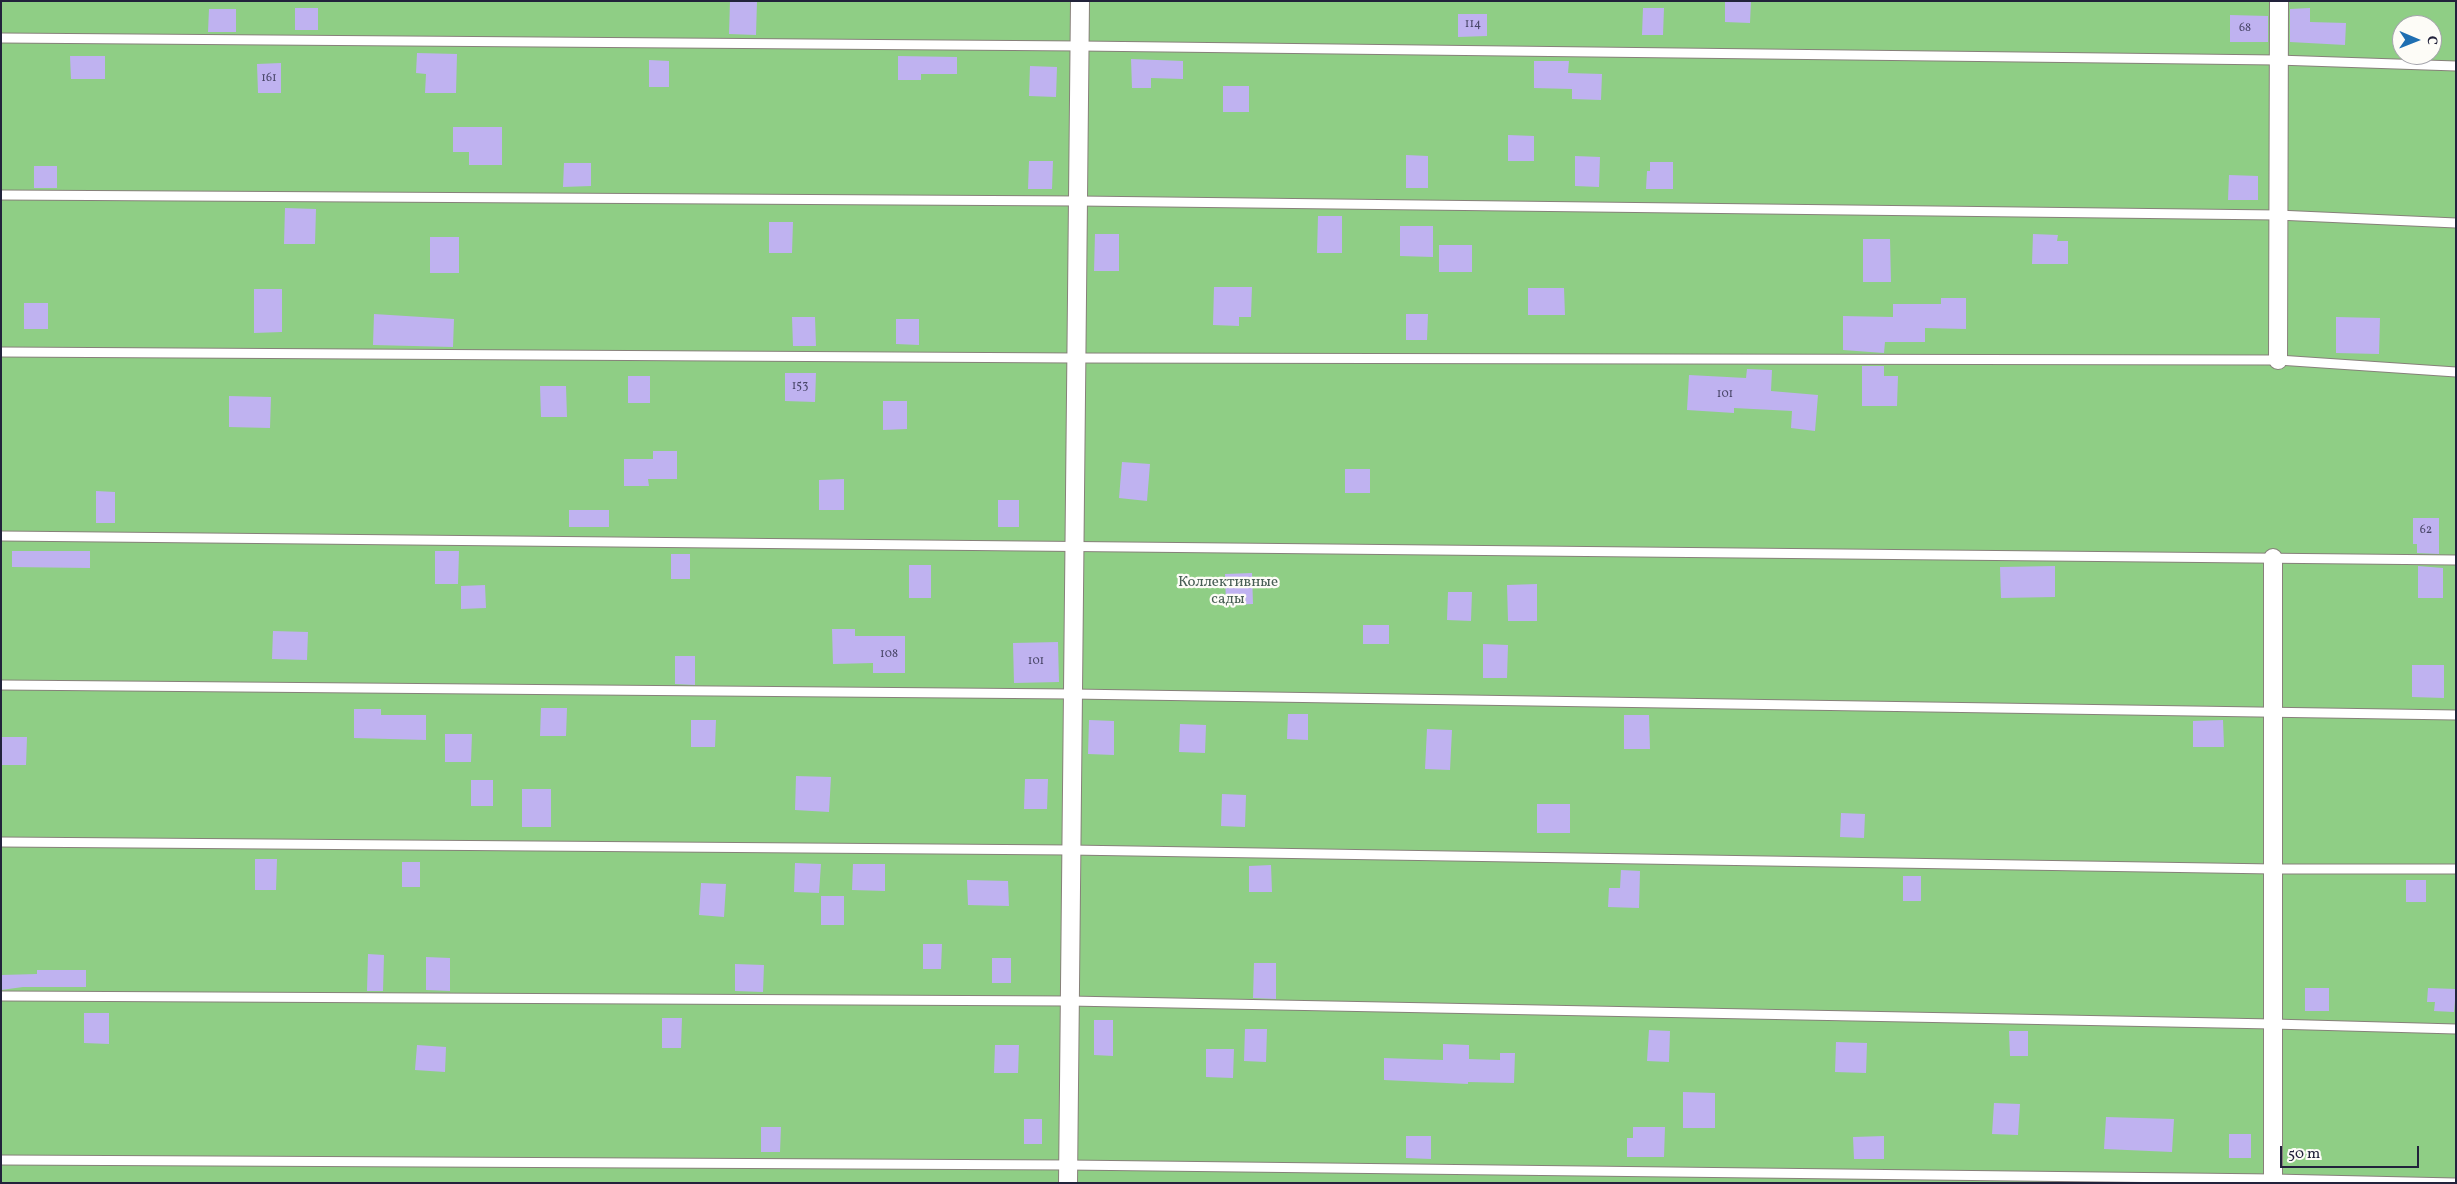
<!DOCTYPE html>
<meta charset="utf-8">
<style>
body{margin:0}
#map{position:relative;width:2457px;height:1184px;overflow:hidden;background:#ecddb9;font-family:Vollkorn,serif}
canvas{display:block}
.frame{position:absolute;inset:0;border:2px solid #22223b;pointer-events:none}
.north{position:absolute;left:2392px;top:15px;width:50px;height:50px;box-sizing:border-box;background:#fdfcf7;border:1px solid #a5a5ac;border-radius:50%;rotate:91deg;font-size:14px;font-weight:700;line-height:20px;text-align:center;color:#22223b}
.north::after{content:'';display:block;margin:auto;width:18px;height:22px;background:#1f6fb2;clip-path:polygon(50% 0,100% 100%,50% 72%,0 100%)}
.scale{position:absolute;left:2280px;top:1146px;width:139px;height:22px;box-sizing:border-box;border:2px solid #22223b;border-top:0;padding-left:6px;font-size:15px;line-height:18px;white-space:nowrap;color:#22223b;-webkit-text-stroke:4px #fdfcf7;paint-order:stroke}
</style>
<div id="map">
<canvas width="2457" height="1184"></canvas>
<div class="frame"></div>
<div class="north">С</div>
<div class="scale">50 m</div>
</div>
<script>
const ctx = document.querySelector('canvas').getContext('2d');
ctx.lineJoin = 'round';
function paint(path, color) { ctx.fillStyle = color; ctx.fill(path, 'evenodd'); }
const shape = rows => new Path2D(rows.map(r => 'M' + r).join(''));
function trace(path, color, width, dash) { ctx.strokeStyle = color; ctx.lineWidth = width; ctx.lineCap = dash ? 'butt' : 'round'; ctx.setLineDash(dash || []); ctx.stroke(path); }
function drawText(font, color, halo, rows, align = 'center') {
  ctx.font = font + ' Vollkorn,serif'; ctx.lineWidth = 4.5; ctx.setLineDash([]); ctx.textBaseline = 'middle'; ctx.strokeStyle = halo; ctx.fillStyle = color; for (const [text, x, y, turn = 0] of rows) {
    ctx.save(); ctx.translate(x, y); ctx.rotate((+turn || 0) * Math.PI / 180); ctx.textAlign = isNaN(turn) ? turn : align; if (halo) ctx.strokeText(text, 0, 0); ctx.fillText(text, 0, 0); ctx.restore();
  }
}
paint(shape([
 [1,1,2456,1,2456,1183,1,1183],
 [2402,25,2432,25,2432,55,2402,55]
]), '#8fce85');
paint(shape([
 [730,1,757,1,756,35,729,34],
 [1725,1,1751,1,1750,23,1725,22],
 [295,8,318,8,318,30,295,30],
 [1643,8,1664,8,1663,35,1642,35],
 [2310,8,2310,22,2346,23,2345,45,2290,42,2290,9],
 [209,9,236,9,236,32,208,32],
 [1458,14,1487,14,1487,36,1458,37],
 [2230,15,2268,16,2268,42,2230,42],
 [417,53,457,54,456,93,425,93,426,74,416,73],
 [70,56,105,56,105,79,71,79],
 [898,56,957,57,957,74,921,74,921,80,898,80],
 [1131,59,1183,61,1183,79,1151,78,1151,88,1132,88],
 [649,60,669,61,669,87,649,87],
 [1534,61,1569,61,1568,73,1602,74,1601,100,1572,99,1572,89,1534,88],
 [281,63,281,93,258,93,257,64],
 [1030,66,1057,67,1056,97,1029,96],
 [1223,86,1249,86,1249,112,1223,112],
 [453,127,502,127,502,165,469,165,469,152,453,152],
 [1508,135,1534,136,1534,161,1508,161],
 [1406,155,1428,156,1428,188,1406,188],
 [1575,156,1600,157,1599,187,1575,186],
 [1029,161,1053,161,1052,189,1028,189],
 [1650,162,1673,162,1673,189,1646,189,1647,171,1650,171],
 [564,163,591,163,591,186,563,187],
 [34,166,57,166,57,188,34,188],
 [2229,175,2258,176,2258,200,2228,200],
 [285,208,316,209,315,244,284,244],
 [1318,216,1342,216,1342,253,1317,253],
 [769,222,793,222,792,253,769,253],
 [1400,226,1433,226,1433,257,1400,256],
 [1095,234,1119,234,1119,271,1094,271],
 [2033,234,2058,235,2057,241,2068,241,2068,264,2032,264],
 [430,237,459,237,459,273,430,273],
 [1863,239,1890,239,1891,282,1863,282],
 [1439,245,1472,245,1472,272,1439,272],
 [1214,287,1252,287,1251,317,1239,317,1239,326,1213,325],
 [1528,288,1564,288,1565,315,1528,315],
 [254,289,282,289,282,332,254,333],
 [1941,298,1966,298,1966,329,1925,328,1925,342,1885,342,1884,353,1843,350,1843,316,1893,317,1893,304,1941,304],
 [24,303,48,303,48,329,24,329],
 [374,314,454,319,453,347,373,345],
 [1406,314,1428,314,1427,340,1406,340],
 [792,317,815,317,816,346,793,346],
 [2336,317,2380,318,2379,354,2336,353],
 [896,319,919,319,919,345,896,344],
 [1862,366,1884,366,1884,376,1898,376,1897,406,1862,406],
 [1747,369,1772,370,1771,391,1818,395,1815,431,1791,428,1792,411,1734,408,1734,413,1687,410,1689,375,1746,378],
 [785,373,816,373,815,402,785,401],
 [628,376,650,376,650,403,628,403],
 [540,386,566,386,567,417,541,417],
 [229,396,271,397,270,428,229,427],
 [883,401,907,401,907,429,883,430],
 [653,451,677,451,677,479,648,479,649,486,624,486,624,459,653,459],
 [1122,462,1150,464,1147,501,1119,498],
 [1345,469,1370,469,1370,493,1345,493],
 [844,479,844,510,819,510,819,480],
 [96,491,115,492,115,523,96,523],
 [998,500,1019,500,1019,527,998,527],
 [569,510,609,510,609,527,569,527],
 [2413,518,2439,518,2439,554,2417,553,2417,544,2413,544],
 [12,551,90,551,90,568,12,567],
 [435,551,459,551,458,584,435,584],
 [671,554,690,554,690,579,671,579],
 [909,565,931,565,931,598,909,598],
 [2055,566,2055,597,2001,598,2000,567],
 [2418,566,2443,568,2443,598,2418,598],
 [1252,573,1253,604,1226,605,1225,574],
 [1537,584,1537,621,1508,621,1507,585],
 [485,585,486,608,461,609,461,586],
 [1448,592,1472,592,1471,621,1447,620],
 [1363,625,1389,625,1389,644,1363,644],
 [832,629,855,629,855,636,905,636,905,673,873,673,873,663,833,664],
 [273,631,308,632,307,660,272,659],
 [1058,642,1059,682,1014,683,1013,643],
 [1483,644,1508,645,1507,678,1483,678],
 [675,656,695,656,695,685,675,684],
 [2412,665,2444,665,2444,698,2412,697],
 [541,708,567,708,566,736,540,736],
 [354,709,381,709,381,715,426,715,426,740,354,738],
 [1288,714,1308,714,1308,740,1287,739],
 [1624,715,1649,715,1650,749,1624,749],
 [691,720,716,720,715,747,691,747],
 [1089,720,1114,721,1114,755,1088,754],
 [2223,720,2224,747,2193,747,2193,721],
 [1180,724,1206,725,1205,753,1179,752],
 [1427,729,1452,730,1450,770,1425,769],
 [445,734,472,734,471,762,445,762],
 [1,737,27,737,26,765,1,765],
 [796,776,831,777,829,812,795,810],
 [1025,779,1048,779,1047,809,1024,809],
 [471,780,493,780,493,806,471,806],
 [522,789,551,789,551,827,522,827],
 [1222,794,1246,795,1245,827,1221,826],
 [1537,804,1570,804,1570,833,1537,833],
 [1841,813,1865,814,1864,838,1840,837],
 [255,859,277,859,276,890,255,890],
 [402,862,420,862,420,887,402,887],
 [795,863,821,864,819,893,794,892],
 [853,864,885,864,885,891,852,890],
 [1271,865,1272,892,1249,892,1249,866],
 [1621,870,1640,871,1639,908,1608,907,1609,888,1620,888],
 [1903,876,1921,876,1921,901,1903,901],
 [967,880,1008,881,1009,906,968,905],
 [2406,880,2426,880,2426,902,2406,902],
 [701,883,726,884,724,917,699,915],
 [821,896,844,896,844,925,821,925],
 [923,944,942,944,941,969,923,969],
 [368,954,384,955,383,991,367,991],
 [426,957,450,958,450,991,426,990],
 [992,958,1011,958,1011,983,992,983],
 [1254,963,1276,963,1276,999,1253,998],
 [735,964,764,965,763,992,735,991],
 [37,970,86,970,86,987,23,987,1,990,1,975,37,974],
 [2305,988,2329,988,2329,1011,2305,1011],
 [2428,988,2456,989,2454,1012,2434,1011,2435,1002,2427,1002],
 [84,1013,109,1013,109,1044,84,1043],
 [662,1018,682,1018,681,1048,662,1048],
 [1094,1020,1113,1020,1113,1056,1094,1055],
 [1245,1029,1267,1029,1266,1062,1244,1061],
 [1649,1030,1670,1031,1669,1062,1647,1061],
 [2009,1031,2028,1031,2028,1056,2010,1056],
 [1836,1042,1867,1043,1866,1073,1835,1072],
 [1443,1044,1469,1045,1469,1059,1500,1060,1500,1053,1515,1053,1514,1083,1468,1082,1468,1084,1384,1080,1384,1058,1443,1060],
 [417,1045,446,1047,445,1072,415,1070],
 [995,1045,1019,1045,1018,1073,994,1073],
 [1206,1049,1234,1049,1233,1078,1206,1077],
 [1683,1092,1715,1093,1715,1128,1683,1128],
 [1994,1103,2020,1104,2018,1135,1992,1134],
 [2106,1117,2174,1119,2172,1152,2104,1149],
 [1024,1119,1042,1119,1042,1144,1024,1144],
 [761,1127,781,1127,780,1152,761,1152],
 [1633,1127,1665,1127,1664,1157,1627,1157,1627,1138,1633,1138],
 [2229,1134,2251,1134,2251,1158,2229,1158],
 [1406,1136,1431,1136,1431,1159,1406,1158],
 [1884,1136,1884,1159,1854,1159,1853,1137]
]), '#bfb2f0');
const service = shape([
 [1,38,1080,46,2277,60,2456,66],
 [1,195,1079,201,2277,215,2456,223],
 [1,352,1075,358,2278,360,2456,372],
 [1,536,2456,560],
 [1,685,1072,694,2456,715],
 [1,842,1070,850,2274,869,2456,869],
 [1,996,1069,1001,2273,1024,2456,1029],
 [1,1160,1068,1165,2273,1179,2455,1183]
]);
const minor = shape([
 [2278,360,2279,1],
 [1068,1183,1080,1],
 [2273,1183,2273,558]
]);
trace(service, '#87807a', 11);
trace(minor, '#87807a', 20);
trace(service, '#fff', 9);
trace(minor, '#fff', 18);
drawText('12px', '#494668', null, [
 ["114",1473,25],
 ["68",2245,29],
 ["161",269,79],
 ["153",800,387],
 ["101",1725,395],
 ["62",2426,531],
 ["108",889,655],
 ["101",1036,662]
]);
drawText('15px', '#485e55', '#fdfcf7', [
 ["Коллективные",1228,583],
 ["сады",1228,600]
]);
</script>
